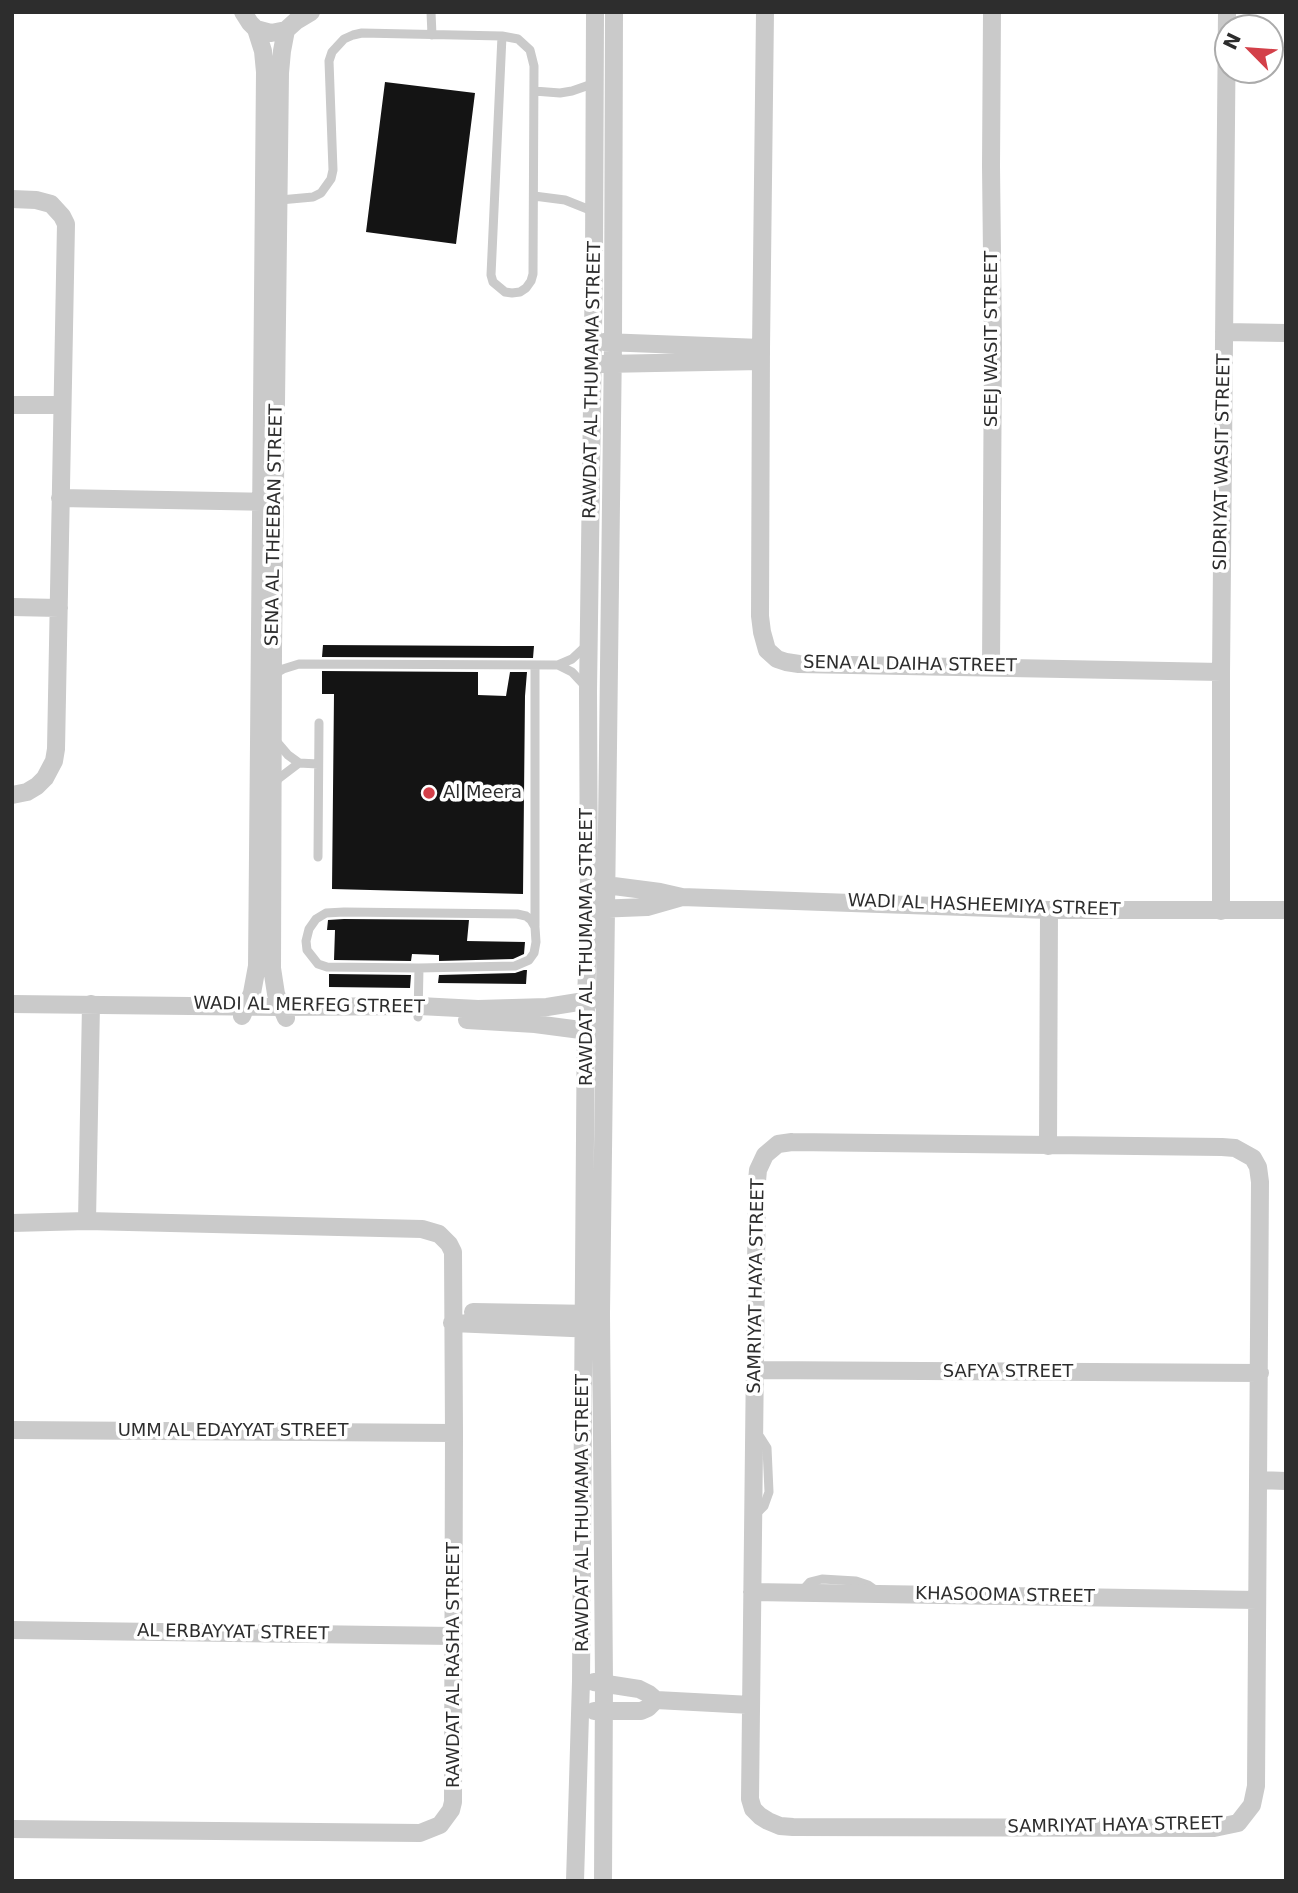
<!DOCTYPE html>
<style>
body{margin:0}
#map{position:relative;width:1298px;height:1893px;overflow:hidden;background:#fff;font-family:"DejaVu Sans",sans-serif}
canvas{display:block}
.frame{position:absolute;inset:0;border:14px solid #2d2d2d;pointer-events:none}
.north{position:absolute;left:1214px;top:14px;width:70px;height:70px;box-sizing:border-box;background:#fff;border:2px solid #ababab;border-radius:50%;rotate:295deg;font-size:19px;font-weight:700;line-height:28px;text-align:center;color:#2d2d2d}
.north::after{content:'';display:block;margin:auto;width:24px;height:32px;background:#d34049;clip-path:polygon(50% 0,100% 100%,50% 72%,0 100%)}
</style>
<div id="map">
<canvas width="1298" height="1893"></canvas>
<div class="frame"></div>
<div class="north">N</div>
</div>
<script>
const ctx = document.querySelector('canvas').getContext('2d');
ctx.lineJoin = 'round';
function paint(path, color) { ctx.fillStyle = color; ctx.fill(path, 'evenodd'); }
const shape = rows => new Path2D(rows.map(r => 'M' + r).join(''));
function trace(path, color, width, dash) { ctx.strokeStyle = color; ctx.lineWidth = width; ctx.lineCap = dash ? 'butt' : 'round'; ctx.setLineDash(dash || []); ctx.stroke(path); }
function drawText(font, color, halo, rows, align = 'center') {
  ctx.font = font + ' "DejaVu Sans",sans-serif'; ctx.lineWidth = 7; ctx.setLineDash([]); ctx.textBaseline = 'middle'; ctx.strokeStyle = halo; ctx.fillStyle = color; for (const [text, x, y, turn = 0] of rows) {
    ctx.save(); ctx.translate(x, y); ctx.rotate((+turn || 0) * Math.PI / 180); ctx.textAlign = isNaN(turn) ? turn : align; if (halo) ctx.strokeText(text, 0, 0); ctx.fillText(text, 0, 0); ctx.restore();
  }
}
paint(shape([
 [385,82,475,93,456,244,366,232],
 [323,645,503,646,534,646,533,658,322,657],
 [322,671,478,672,478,695,506,696,510,672,527,672,525,696,523,894,332,889,334,694,322,694],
 [344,919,469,920,467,941,525,942,524,954,513,959,439,961,439,955,412,954,411,961,334,960,335,930,327,930,328,920],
 [524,970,527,970,526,984,438,983,439,975,515,973],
 [329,974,411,975,410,988,329,987]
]), '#141414');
trace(shape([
 [431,12,432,35],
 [534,91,560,93,572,91,595,83],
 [534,196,565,200,595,212],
 [280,200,313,197,321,193,331,179,333,170,329,61,332,52,344,39,353,35,362,33,502,36,518,39,530,50,534,66,533,274,531,281,526,288,520,292,512,293,505,292,493,282,491,275,502,36],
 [558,665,572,659,587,645],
 [274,678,276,673,283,669,299,664,558,665,572,672,586,687],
 [276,741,288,755,299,763,318,764],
 [275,785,278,779,299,763],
 [318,857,319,723],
 [344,912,517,914,526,916,531,920,535,927,536,942,534,953,529,960,515,966,419,968,327,967,318,964,307,950,306,941,309,929,316,919,326,913,344,912],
 [535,926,535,665],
 [418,1017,419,968],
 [755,1515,764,1506,769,1492,767,1448,760,1437,755,1433],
 [802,1591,810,1582,822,1579,856,1581,868,1585,875,1590]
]), '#cacaca', 9);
trace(shape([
 [243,12,250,23,256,29,271,33,286,30,296,21,311,12],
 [765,12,761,348,760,616,762,632,767,650,777,659,786,662,799,664,1221,672],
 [286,30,282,51,280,73,273,649,272,968,276,994,286,1018],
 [12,199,36,200,51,204,62,216,66,224,56,749,54,761,45,778,37,786,27,792,12,795],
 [1224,332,1286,333],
 [604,342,761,348],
 [603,364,761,361],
 [12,405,61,405],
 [60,498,274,502],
 [12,607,59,608],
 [991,667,993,344,991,166,992,12],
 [598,884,660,892,682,897,1049,910,1286,910],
 [596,909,647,907,682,897],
 [1221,911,1221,672,1227,12],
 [12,1004,280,1007,419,1006,478,1009,547,1007,597,999],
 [242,1016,252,993,257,966,265,72,263,51,256,29],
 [467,1020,535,1024,596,1032],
 [792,1142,1222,1147,1235,1148,1253,1158,1258,1167,1260,1182,1256,1786,1252,1805,1238,1823,1214,1828,793,1827,780,1826,768,1821,760,1816,753,1809,750,1799,757,1181,758,1170,765,1155,778,1144,792,1142],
 [1048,1146,1049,910],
 [87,1221,91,1004],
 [12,1223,87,1221,422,1229,439,1234,449,1244,453,1252,454,1433,453,1802,451,1810,440,1825,420,1833,12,1829],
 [473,1312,595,1314],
 [452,1323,595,1329],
 [755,1370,1260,1373],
 [12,1430,454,1433],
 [1258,1480,1286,1481],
 [752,1592,1257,1600],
 [12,1630,453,1636],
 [594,1682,639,1689,649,1694,656,1700,751,1705],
 [594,1711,641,1711,648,1708,656,1700],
 [575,1881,581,1681,586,1001,589,909,588,691,594,261,595,12],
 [603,1881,604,1683,601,1314,613,342,614,12]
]), '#cacaca', 18);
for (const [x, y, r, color] of [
 [429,793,7,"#d34049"]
]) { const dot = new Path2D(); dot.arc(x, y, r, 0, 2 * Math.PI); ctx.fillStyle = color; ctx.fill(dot); trace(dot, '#fff', 2.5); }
drawText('18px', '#2d2d2d', '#fff', [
 ["SEEJ WASIT STREET",992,339,-90],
 ["RAWDAT AL THUMAMA STREET",593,380,-89],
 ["SIDRIYAT WASIT STREET",1223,462,-89],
 ["SENA AL THEEBAN STREET",275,525,-89],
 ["SENA AL DAIHA STREET",910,665,1],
 ["WADI AL HASHEEMIYA STREET",984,906,2],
 ["RAWDAT AL THUMAMA STREET",587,947,-90],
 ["WADI AL MERFEG STREET",309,1006,1],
 ["SAMRIYAT HAYA STREET",757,1286,-89],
 ["SAFYA STREET",1008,1372],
 ["UMM AL EDAYYAT STREET",233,1431],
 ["RAWDAT AL THUMAMA STREET",583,1513,-90],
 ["KHASOOMA STREET",1005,1596,1],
 ["AL ERBAYYAT STREET",233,1633,1],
 ["RAWDAT AL RASHA STREET",454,1665,-90],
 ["SAMRIYAT HAYA STREET",1115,1826,-1]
]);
drawText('18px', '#2d2d2d', '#fff', [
 ["Al Meera",443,793]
], 'left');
</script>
